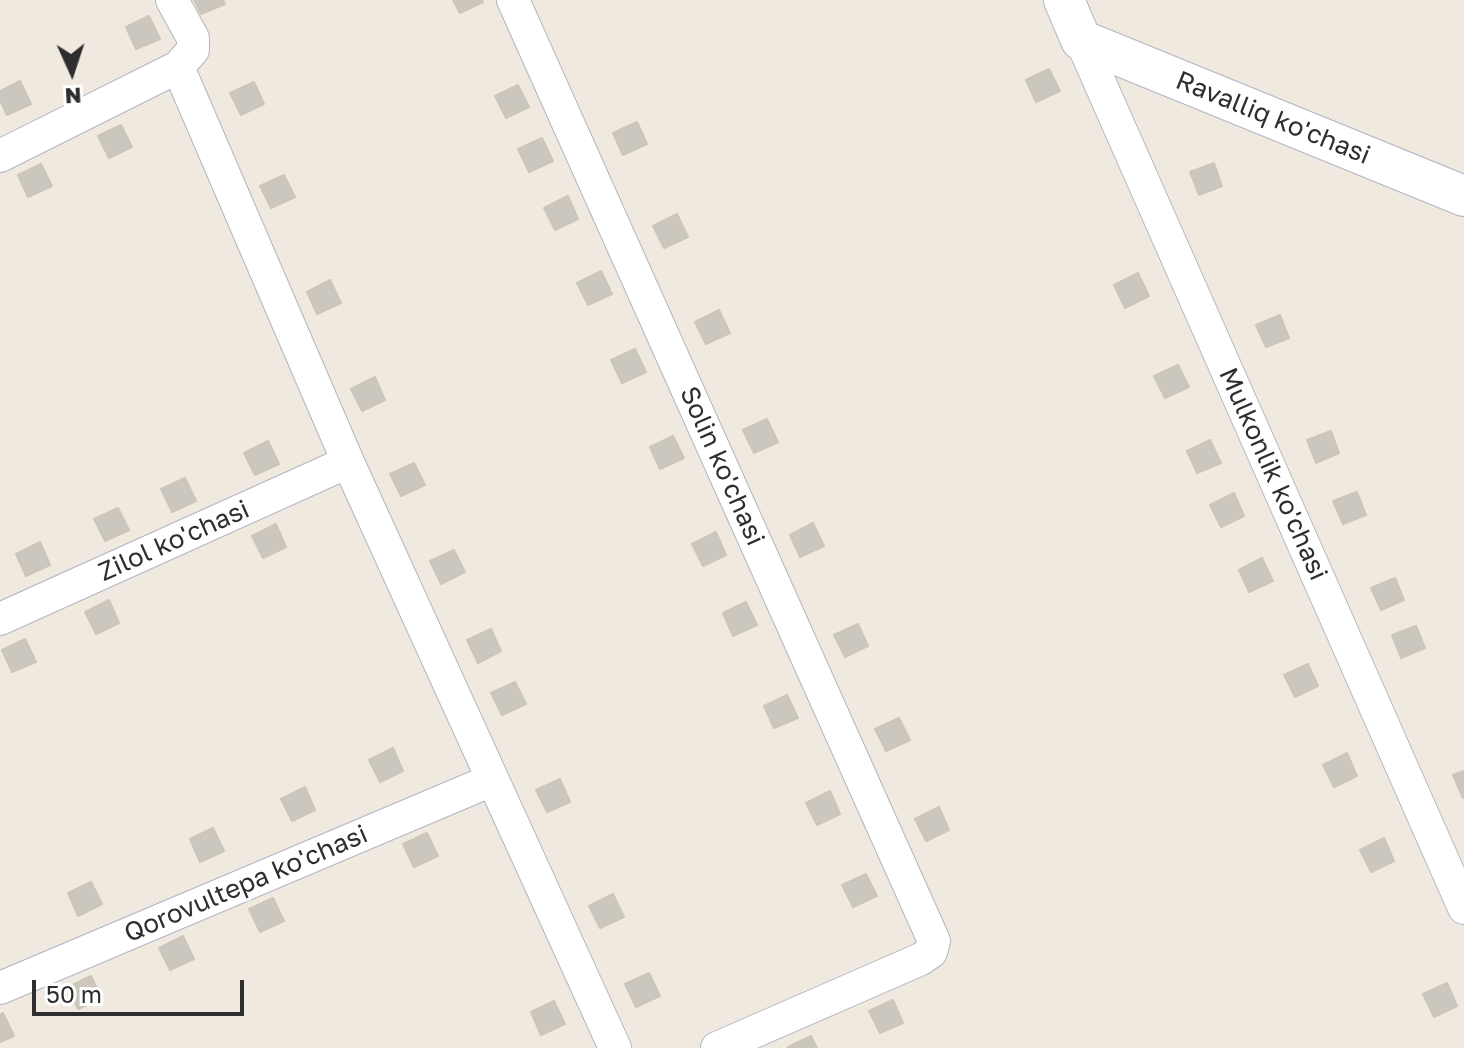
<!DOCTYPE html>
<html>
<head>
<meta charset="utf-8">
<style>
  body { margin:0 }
  #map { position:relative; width:1464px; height:1048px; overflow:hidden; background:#f0e9df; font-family:"Golos Text",sans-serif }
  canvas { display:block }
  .north { position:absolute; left:32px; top:32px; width:80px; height:80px; -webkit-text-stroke:6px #fff; paint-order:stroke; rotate:177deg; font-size:22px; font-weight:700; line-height:32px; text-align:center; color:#2e2e2e }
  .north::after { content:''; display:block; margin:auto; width:28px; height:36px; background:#2e2e2e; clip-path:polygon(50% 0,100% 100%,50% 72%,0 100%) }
  .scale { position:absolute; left:32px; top:980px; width:212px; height:36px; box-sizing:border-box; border:4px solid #2e2e2e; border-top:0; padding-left:10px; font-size:24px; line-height:28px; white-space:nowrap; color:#2e2e2e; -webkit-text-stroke:6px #fff; paint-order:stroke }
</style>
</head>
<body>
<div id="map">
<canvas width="1464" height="1048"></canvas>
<div class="north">N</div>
<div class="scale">50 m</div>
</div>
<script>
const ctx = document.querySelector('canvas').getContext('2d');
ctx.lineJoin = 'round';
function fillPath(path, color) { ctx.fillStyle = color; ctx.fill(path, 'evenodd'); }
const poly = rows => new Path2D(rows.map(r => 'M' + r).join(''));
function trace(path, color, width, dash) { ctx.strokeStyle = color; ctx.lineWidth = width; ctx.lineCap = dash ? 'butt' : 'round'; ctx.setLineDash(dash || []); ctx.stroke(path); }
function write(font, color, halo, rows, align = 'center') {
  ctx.font = font + ' "Golos Text",sans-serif'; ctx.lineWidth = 6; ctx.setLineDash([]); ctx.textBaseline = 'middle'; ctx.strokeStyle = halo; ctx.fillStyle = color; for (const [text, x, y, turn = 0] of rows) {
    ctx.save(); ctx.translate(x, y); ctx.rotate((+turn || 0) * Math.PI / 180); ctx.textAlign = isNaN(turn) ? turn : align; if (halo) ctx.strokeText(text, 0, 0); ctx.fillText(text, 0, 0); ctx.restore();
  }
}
const building = poly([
  [194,0,223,0,225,4,201,14,194,0],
  [453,0,482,0,483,2,460,13,453,0],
  [149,16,160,39,136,49,126,27,149,16],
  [1049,69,1060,91,1036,102,1026,80,1049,69],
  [20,81,31,104,7,115,0,100,0,91,20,81],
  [254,82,264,104,241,115,230,93,254,82],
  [518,85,529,107,506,118,495,96,518,85],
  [637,122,647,144,623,155,613,133,637,122],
  [121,125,132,147,109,158,98,136,121,125],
  [542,138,553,161,529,172,518,149,542,138],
  [1214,163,1222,186,1199,195,1190,172,1214,163],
  [41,164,52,186,28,197,18,175,41,164],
  [284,175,295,197,271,208,260,186,284,175],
  [568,196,578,219,555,230,544,208,568,196],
  [677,214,688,237,664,248,653,226,677,214],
  [601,271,612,294,588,305,577,283,601,271],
  [1138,273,1149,296,1125,308,1114,285,1138,273],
  [330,280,341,303,317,314,307,292,330,280],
  [719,310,730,333,706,344,695,322,719,310],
  [1280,315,1289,338,1266,347,1256,325,1280,315],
  [635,349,646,372,622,383,611,360,635,349],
  [1178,365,1189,387,1165,398,1154,376,1178,365],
  [375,377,385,400,362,411,351,389,375,377],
  [767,419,778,442,754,453,743,430,767,419],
  [1331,431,1339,453,1316,463,1307,440,1331,431],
  [673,436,684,458,660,469,650,447,673,436],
  [1210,440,1221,463,1197,473,1187,451,1210,440],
  [268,441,279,464,255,475,244,453,268,441],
  [414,463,425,485,401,496,390,474,414,463],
  [185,478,196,501,172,512,161,489,185,478],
  [1357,492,1366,515,1343,524,1333,501,1357,492],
  [1234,493,1244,516,1221,527,1210,505,1234,493],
  [118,508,129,530,105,541,94,519,118,508],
  [813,523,824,546,800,557,790,535,813,523],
  [276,524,286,547,263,558,252,536,276,524],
  [716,532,726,555,703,566,692,544,716,532],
  [40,542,50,565,26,576,16,554,40,542],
  [454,550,465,572,441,584,430,561,454,550],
  [1262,558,1273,581,1249,592,1239,570,1262,558],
  [1395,578,1404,600,1381,610,1371,588,1395,578],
  [109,600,119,623,96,634,85,612,109,600],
  [746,602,757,625,733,636,723,613,746,602],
  [858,624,868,646,845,657,834,635,858,624],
  [1416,626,1425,648,1401,658,1392,635,1416,626],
  [491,629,501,651,478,663,467,640,491,629],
  [25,639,36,662,12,672,2,650,25,639],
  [1308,664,1318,686,1295,697,1284,675,1308,664],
  [515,682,526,704,502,715,491,693,515,682],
  [787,695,798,718,774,728,764,706,787,695],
  [899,718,910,740,886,751,875,729,899,718],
  [393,748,403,771,380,782,369,760,393,748],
  [1347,753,1357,776,1334,787,1323,765,1347,753],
  [1464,771,1464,797,1463,798,1453,775,1464,771],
  [560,779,570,802,547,812,536,790,560,779],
  [305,787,315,810,292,821,281,799,305,787],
  [830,791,840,814,817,825,806,803,830,791],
  [939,807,949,830,926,841,915,819,939,807],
  [213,828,224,851,200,862,190,839,213,828],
  [427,833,438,856,414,867,403,844,427,833],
  [1384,838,1394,861,1371,872,1360,850,1384,838],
  [866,874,877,896,853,907,842,885,866,874],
  [91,882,102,904,78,916,68,893,91,882],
  [613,894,624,917,600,928,589,906,613,894],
  [273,898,284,921,260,932,249,909,273,898],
  [183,936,194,959,170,970,159,948,183,936],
  [649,973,660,996,636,1007,625,984,649,973],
  [91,976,102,999,78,1009,68,987,91,976],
  [1447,983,1457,1006,1434,1017,1423,994,1447,983],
  [893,1000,903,1023,880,1033,869,1011,893,1000],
  [554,1001,565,1024,541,1035,531,1012,554,1001],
  [3,1013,14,1036,0,1042,0,1015,3,1013],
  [811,1036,817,1048,788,1048,788,1047,811,1036]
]);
const minor = poly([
  [513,0,934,941,931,952,921,959,717,1048],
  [1081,40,1464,908],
  [178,67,348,462,615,1048],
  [0,156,178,67,193,50,193,38,172,0],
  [0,619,348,462],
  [0,988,492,780]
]);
const tertiary = poly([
  [1064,0,1081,40,1464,196]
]);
const streetNames = [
  ["Ravalliq ko'chasi",1273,118,22],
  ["Solin ko'chasi",722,466,66],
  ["Mulkonlik ko'chasi",1273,474,66],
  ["Zilol ko'chasi",174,541,-24],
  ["Qorovultepa ko'chasi",246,884,-23]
];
fillPath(building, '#cbc7be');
trace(building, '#ccc6b8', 2);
trace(minor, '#b3b5c2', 34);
trace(tertiary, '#b3b5c2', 42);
trace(minor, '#fff', 32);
trace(tertiary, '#fff', 40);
write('26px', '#2e2e2e', '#fff', streetNames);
</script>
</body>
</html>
